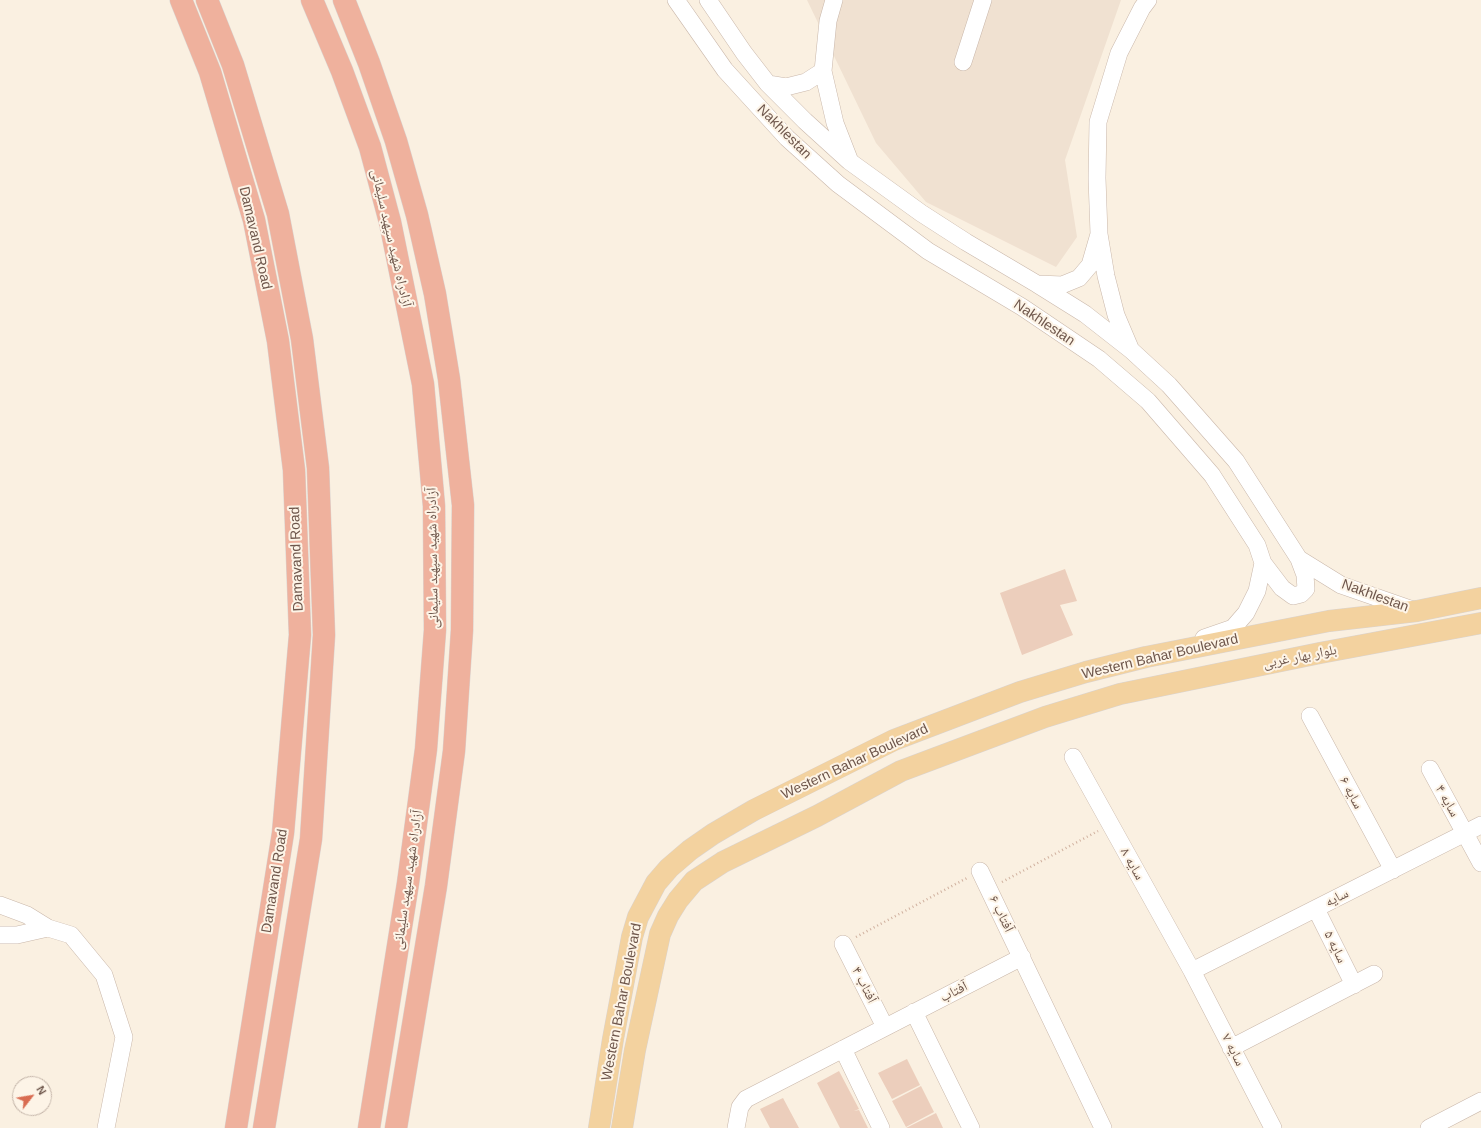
<!DOCTYPE html>
<html>
<head>
<meta charset="utf-8">
<style>
  body { margin:0 }
  #map { position:relative; width:1481px; height:1128px; overflow:hidden; background:#faf0e1; font-family:Helvetica,sans-serif }
  canvas { display:block }
  .north { position:absolute; left:12px; top:1076px; width:40px; height:40px; box-sizing:border-box; background:#fdf4e7; border:1px solid #c4b5a9; border-radius:50%; rotate:59deg; font-size:11px; font-weight:700; line-height:16px; text-align:center; color:#6e564b }
  .north::after { content:''; display:block; margin:auto; width:14px; height:18px; background:#d96c51; clip-path:polygon(50% 0,100% 100%,50% 72%,0 100%) }
</style>
</head>
<body>
<div id="map">
<canvas width="1481" height="1128"></canvas>
<div class="north">N</div>
</div>
<script>
const ctx = document.querySelector('canvas').getContext('2d');
ctx.lineJoin = 'round';
function fillPath(path, color) { ctx.fillStyle = color; ctx.fill(path, 'evenodd'); }
const poly = rows => new Path2D(rows.map(r => 'M' + r).join(''));
function trace(path, color, width, dash) { ctx.strokeStyle = color; ctx.lineWidth = width; ctx.lineCap = dash ? 'butt' : 'round'; ctx.setLineDash(dash || []); ctx.stroke(path); }
function write(font, color, halo, rows, align = 'center') {
  ctx.font = font + ' Helvetica,"Noto Naskh Arabic",sans-serif'; ctx.lineWidth = 4; ctx.setLineDash([]); ctx.textBaseline = 'middle'; ctx.strokeStyle = halo; ctx.fillStyle = color; for (const [text, x, y, turn = 0] of rows) {
    ctx.save(); ctx.translate(x, y); ctx.rotate((+turn || 0) * Math.PI / 180); ctx.textAlign = isNaN(turn) ? turn : align; if (halo) ctx.strokeText(text, 0, 0); ctx.fillText(text, 0, 0); ctx.restore();
  }
}
const residential = poly([
  [807,0,1121,0,1065,160,1077,237,1056,267,926,202,876,143]
]);
const building = poly([
  [1065,569,1077,601,1060,605,1073,635,1022,655,1000,593],
  [907,1059,920,1085,892,1099,878,1073],
  [839,1071,859,1109,854,1111,859,1110,868,1128,840,1128,817,1083],
  [921,1086,934,1112,906,1127,892,1101],
  [783,1098,799,1128,770,1128,760,1109],
  [936,1113,943,1128,906,1128]
]);
const path = poly([
  [1002,882,1098,831],
  [856,937,967,878]
]);
const minor = poly([
  [676,0,725,70,787,138,838,184,928,251,1022,307,1099,359,1148,401,1212,475,1257,545,1263,563,1257,591,1246,613,1233,628,1204,638],
  [708,0,744,53,768,84,805,121,849,161,921,213,966,242,1037,284,1085,314,1131,350,1169,385,1236,461,1299,559,1341,585,1413,610],
  [834,0,828,21,823,71,835,123,849,159],
  [963,62,983,0],
  [768,84,786,87,806,82,823,71],
  [1099,234,1097,178,1098,122,1119,53,1142,8,1148,0],
  [1038,284,1062,285,1079,278,1090,265,1099,234,1106,276,1116,315,1130,348],
  [1263,563,1282,588,1293,596,1301,594,1306,589,1305,575,1299,559],
  [1310,716,1393,870],
  [1073,757,1192,971,1273,1128],
  [1430,769,1481,863],
  [980,871,1103,1128],
  [0,905,27,915,48,928,71,935,104,975,124,1037,106,1128],
  [1316,909,1354,985],
  [0,935,17,935,48,928],
  [843,944,885,1027],
  [1192,971,1481,825],
  [914,1012,971,1128],
  [1231,1048,1374,974],
  [843,1049,881,1128],
  [736,1128,740,1107,746,1099,1022,957],
  [1429,1128,1481,1101]
]);
const major = poly([
  [599,1128,613,1039,632,937,638,917,656,883,669,868,690,850,713,834,754,810,894,740,1020,692,1086,672,1146,657,1329,621,1417,611,1481,598],
  [622,1128,635,1050,660,934,668,916,678,900,694,881,723,862,817,816,901,771,1045,717,1120,694,1320,653,1481,623]
]);
const highway = poly([
  [181,0,210,72,254,220,278,341,294,470,300,635,283,833,236,1128],
  [207,0,233,65,278,214,302,339,318,468,324,635,311,839,264,1128],
  [312,0,342,71,370,147,390,222,423,384,434,506,435,630,426,749,408,883,369,1128],
  [344,0,369,63,396,141,417,215,435,294,449,379,463,505,462,630,454,751,436,886,396,1128]
]);
const streetNames = [
  ["Nakhlestan",784,132,45],
  ["Damavand Road",255,238,77],
  ["آزادراه شهید سپهبد سلیمانی",391,238,77],
  ["Nakhlestan",1044,323,34],
  ["آزادراه شهید سپهبد سلیمانی",433,558,-91],
  ["Damavand Road",297,559,-92],
  ["Nakhlestan",1375,596,20],
  ["Western Bahar Boulevard",1160,657,-13],
  ["بلوار بهار غربی",1300,657,-11],
  ["Western Bahar Boulevard",855,762,-25],
  ["سایه ۶",1351,793,62],
  ["سایه ۴",1447,801,61],
  ["سایه ۸",1132,864,61],
  ["آزادراه شهید سپهبد سلیمانی",408,880,-82],
  ["Damavand Road",275,881,-81],
  ["سایه",1337,898,-27],
  ["آفتاب ۶",1001,914,64],
  ["سایه ۵",1335,947,64],
  ["آفتاب ۴",864,985,63],
  ["آفتاب",954,992,-27],
  ["Western Bahar Boulevard",622,1002,-79],
  ["سایه ۷",1233,1050,63]
];
fillPath(residential, '#f0e1d1');
fillPath(building, '#eccebc');
trace(minor, '#c9b7aa', 18);
trace(major, '#d9d3d0', 22);
trace(highway, '#d9d3d0', 23);
trace(path, '#d0b19f', 2.5, [1, 3]);
trace(minor, '#fff', 17);
trace(major, '#f3d29f', 21);
trace(highway, '#efb19d', 22);
write('14px', '#6e564b', '#fdf4e7', streetNames);
</script>
</body>
</html>
